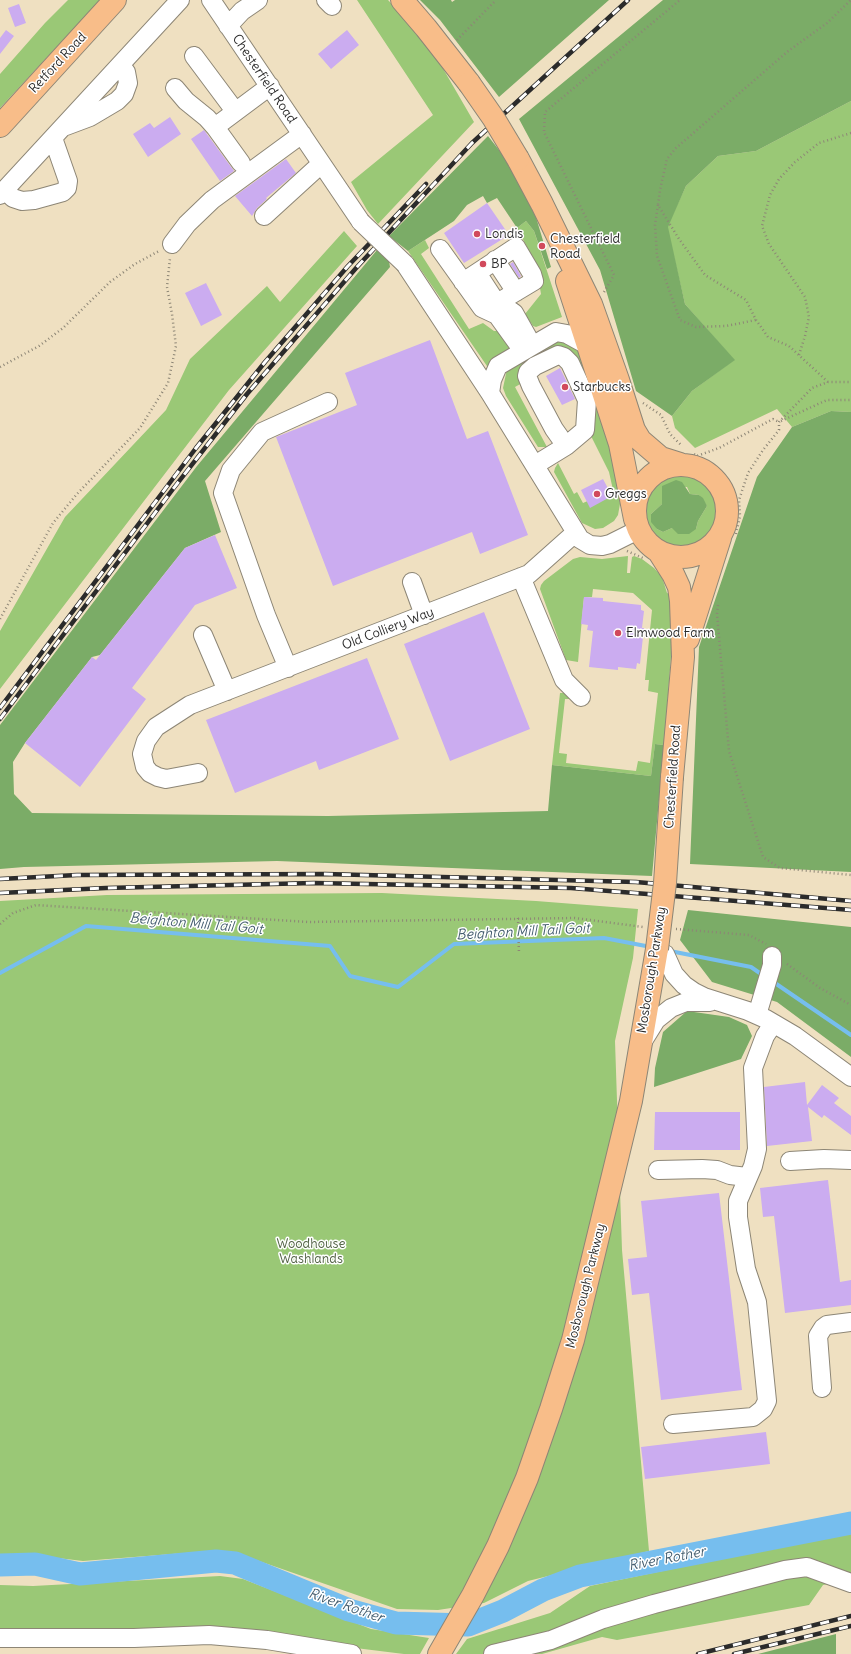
<!DOCTYPE html>
<html>
<head>
<meta charset="utf-8">
<style>
  body { margin:0 }
  canvas { display:block; background:#efe0c1 }
</style>
</head>
<body>
<canvas width="851" height="1654"></canvas>
<script>
const ctx = document.querySelector('canvas').getContext('2d');
ctx.lineJoin = 'round';
function fillPath(path, color) { ctx.fillStyle = color; ctx.fill(path, 'evenodd'); }
const poly = rows => new Path2D(rows.map(r => 'M' + r).join(''));
function trace(path, color, width, dash) { ctx.strokeStyle = color; ctx.lineWidth = width; ctx.lineCap = dash ? 'butt' : 'round'; ctx.setLineDash(dash || []); ctx.stroke(path); }
function write(font, color, halo, rows, align = 'center') {
  ctx.font = font + ' Delius,sans-serif'; ctx.lineWidth = 3; ctx.setLineDash([]); ctx.textBaseline = 'middle'; ctx.strokeStyle = halo; ctx.fillStyle = color; for (const [text, x, y, turn = 0] of rows) {
    ctx.save(); ctx.translate(x, y); ctx.rotate((+turn || 0) * Math.PI / 180); ctx.textAlign = isNaN(turn) ? turn : align; if (halo) ctx.strokeText(text, 0, 0); ctx.fillText(text, 0, 0); ctx.restore();
  }
}
const green = poly([
  [68,0,100,0,0,108,0,74,45,23],
  [357,0,388,0,427,41,474,122,378,224,367,210,351,182,433,115],
  [851,101,851,412,831,411,792,427,777,409,695,448,675,428,672,416,692,391,734,360,685,304,667,227,686,186,718,156,756,151],
  [526,221,534,231,562,317,536,327,533,326,525,314,541,294,536,264,517,228],
  [344,231,357,246,229,390,0,689,0,631,65,517,166,410,190,359,267,286,280,302],
  [425,240,429,248,421,254,469,329,483,323,494,331,500,331,511,347,499,357,489,369,408,251],
  [563,341,573,347,582,355,600,403,618,481,620,504,618,515,614,521,603,528,595,529,582,523,554,472,555,468,558,463,574,494,577,492,583,503,613,490,609,472,589,432,568,353,519,371,522,383,515,387,547,447,538,447,506,396,503,388,507,369,555,342],
  [679,473,689,474,698,478,706,484,712,493,716,502,716,512,714,524,708,534,699,541,688,546,676,546,665,543,655,536,648,527,644,516,644,504,647,494,652,486,660,479,669,475],
  [662,486,687,487,690,494,699,495,707,506,698,521,696,529,672,528,663,532,657,529,651,514,662,504],
  [628,556,627,573,630,573,632,557,634,556,642,559,654,568,662,577,667,593,672,595,674,619,664,745,655,744,651,776,552,765,560,693,563,693,563,690,574,699,565,699,559,753,567,754,566,763,636,771,638,761,650,763,658,693,648,691,649,680,645,680,652,610,633,593,593,589,592,597,584,597,578,662,566,660,540,589,541,585,544,581,573,559,580,557,602,559],
  [382,893,536,901,638,909,633,958,615,1041,622,1250,649,1551,528,1581,484,1603,438,1610,397,1609,236,1553,198,1552,83,1561,24,1554,0,1554,0,901,107,895],
  [851,1532,851,1579,823,1585,809,1605,617,1640,602,1637,542,1654,456,1654,467,1639,550,1613,590,1586],
  [220,1576,243,1579,371,1629,429,1638,420,1654,404,1654,202,1629,0,1630,0,1585,33,1586]
]);
const forest = poly([
  [420,0,451,0,452,2,455,0,609,0,499,97,440,20],
  [663,0,851,0,851,101,756,151,718,156,686,186,668,227,685,304,735,360,692,391,672,416,636,391,600,270,519,119],
  [488,136,506,159,535,214,551,267,547,269,534,231,526,221,517,228,497,198,487,203,483,196,467,205,454,221,408,251,389,236],
  [377,250,389,261,390,267,205,481,221,532,185,548,100,655,92,657,25,743,13,762,14,794,32,813,328,816,548,811,552,765,651,776,655,744,664,745,652,876,277,861,24,867,0,869,0,725,197,466],
  [831,411,851,412,851,872,690,864,699,647,757,477,792,427],
  [676,480,682,482,690,494,699,495,703,498,707,506,698,521,696,529,689,534,678,534,672,528,663,532,657,529,651,522,651,514,662,504,662,486],
  [688,910,851,927,851,1057,777,1002,712,982,680,940],
  [687,1011,729,1017,747,1025,752,1036,741,1059,654,1087,655,1068,663,1032],
  [836,1634,836,1654,758,1654]
]);
const stream = poly([
  [670,951,751,967,764,976],
  [0,973,86,926,330,946,350,976,398,987,454,944,604,938,651,947],
  [772,981,851,1035]
]);
const river = poly([
  [0,1565,35,1564,80,1574,216,1561,235,1563,349,1610,396,1623,468,1625,503,1611,543,1590,580,1576,851,1523]
]);
const building = poly([
  [19,4,26,23,15,27,8,8],
  [6,30,14,36,0,54,0,38],
  [347,30,359,45,331,69,318,54],
  [170,117,181,134,148,157,133,134,150,123,154,128],
  [204,130,234,171,220,181,191,139],
  [286,159,296,173,266,198,267,199,257,208,252,216,235,196],
  [487,203,509,235,464,263,444,233],
  [513,262,521,276,519,278,510,264],
  [206,283,222,315,201,326,185,293],
  [430,340,467,439,488,431,528,535,480,554,472,532,333,586,276,437,357,405,345,373],
  [560,368,575,399,562,405,546,376],
  [603,479,612,496,590,508,581,490],
  [215,535,237,588,195,605,132,688,146,699,80,787,25,743,92,657,96,660,185,548],
  [584,597,603,598,603,601,641,605,641,610,644,611,642,628,644,628,640,664,637,663,636,669,618,667,618,670,589,667,593,631,587,630,588,625,581,624],
  [484,612,530,729,450,761,404,644],
  [367,658,399,739,319,770,316,761,235,793,206,720],
  [805,1082,807,1105,822,1085,839,1098,834,1103,851,1116,851,1135,824,1115,822,1118,808,1107,812,1141,767,1146,764,1087],
  [655,1112,740,1112,740,1150,654,1150],
  [828,1180,840,1282,851,1280,851,1305,785,1313,774,1216,763,1217,760,1188],
  [719,1193,742,1390,661,1400,649,1293,632,1295,628,1259,647,1257,641,1201],
  [766,1432,770,1464,645,1479,641,1447]
]);
const path = poly([
  [457,40,496,0],
  [658,205,655,225,657,256,680,320,696,327,726,326,756,320],
  [604,292,614,275,544,132,545,112,680,0],
  [799,355,805,336,809,317,805,297,769,244,762,226,770,195,779,179,795,162,819,143,851,133],
  [0,367,39,346,63,328,110,282,135,264,159,251],
  [828,382,789,346,768,337,756,320,746,300,705,275,679,239,658,205,660,190,667,159,676,148,787,52,827,23,851,0],
  [643,403,661,415,670,434,682,446],
  [781,421,827,400,851,400],
  [694,454,697,456,719,448,773,419,779,422],
  [736,534,740,516,739,500,748,473,763,450,779,430,779,422,812,388,828,382,851,382],
  [627,551,643,558],
  [718,605,717,614,729,751,763,857,780,868,851,875],
  [0,619,53,523,77,494,140,428,168,383,176,346,172,314,167,287,170,258],
  [518,918,519,954],
  [0,924,13,913,36,905,309,922,575,918,643,927],
  [676,929,749,935,766,944],
  [787,964,820,988,851,1005]
]);
const minor = poly([
  [211,0,361,222],
  [326,0,332,6],
  [228,26,242,11,258,0],
  [194,56,235,111],
  [175,88,186,101,207,118,215,127],
  [66,126,90,117,117,101,124,94,128,83,126,72,120,65],
  [241,163,215,127,270,86],
  [5,190,13,198,22,201,34,200,63,192,67,188,68,181,53,138],
  [0,195,180,0],
  [264,216,321,164],
  [172,244,187,224,212,200,302,134],
  [440,249,482,308,497,315,523,351],
  [495,260,516,292],
  [405,264,490,393,580,539,590,545,602,546,610,544,638,530],
  [477,273,494,299,514,313,532,345],
  [463,282,516,247,532,274,534,281,499,302],
  [490,393,492,380,498,366,556,332,567,334,587,345],
  [535,465,566,446,554,429,531,386,527,376,528,372,535,366,558,355,564,357,570,363,587,400,585,430,566,446],
  [521,577,564,680,581,697],
  [412,582,424,615],
  [203,635,227,691],
  [288,668,266,615,223,493,231,470,262,432,328,402],
  [198,773,166,779,158,777,150,773,145,767,142,754,146,741,156,727,190,705,529,574,575,533],
  [665,954,674,974,684,985,694,992,704,997,748,1011,766,1019,795,1036,851,1077],
  [757,1015,772,965,772,956],
  [643,1041,656,1020,671,1008,686,1002,710,1002],
  [790,1161,824,1159,851,1160],
  [658,1170,702,1169,717,1170,730,1175,747,1177],
  [822,1388,818,1336,823,1328,827,1325,851,1322],
  [673,1424,753,1417,763,1409,767,1401,757,1302,746,1269,738,1217,738,1201,753,1166,757,1149,753,1068,765,1036,773,1024],
  [0,1638,134,1638,209,1635,267,1640,352,1654],
  [493,1654,551,1640,603,1619,654,1604,785,1570,807,1567,851,1583]
]);
const major = poly([
  [0,126,115,0]
]);
const highway = poly([
  [402,0,426,28,469,83],
  [518,159,542,204,591,304,618,380,634,430,640,440,661,458,680,464],
  [567,281,620,444,635,519],
  '635 511a46 46 0 1 1 92 0a46 46 0 1 1-92 0Z',
  [659,552,673,574,679,587,681,601,683,657,672,777],
  [688,639,720,538],
  [439,1654,473,1595,498,1546,527,1478,551,1409,573,1340,631,1101,657,949]
]);
const rail = poly([
  [0,708,196,448,265,362,348,266,426,184],
  [0,719,173,489,247,394,357,267,472,143,628,0],
  [0,879,77,875,325,874,636,882,851,901],
  [0,893,106,888,314,883,571,888,851,910],
  [698,1654,851,1616],
  [734,1654,851,1626]
]);
const minorBridge = poly([
  [361,222,405,264]
]);
const highwayBridge = poly([
  [469,83,494,119,518,159],
  [657,949,665,883,672,777]
]);
const markers = [
  [477,234,4,"#d1495b"],
  [542,246,4,"#d1495b"],
  [483,264,4,"#d1495b"],
  [565,387,4,"#d1495b"],
  [597,494,4,"#d1495b"],
  [618,633,4,"#d1495b"]
];
const streetNames = [
  ["Retford Road",58,63,-47],
  ["Chesterfield Road",264,79,56],
  ["Old Colliery Way",388,629,-21],
  ["Chesterfield Road",673,777,-86],
  ["Mosborough Parkway",652,970,-81],
  ["Mosborough Parkway",586,1286,-76]
];
const poiNames = [
  ["Londis",485,234],
  ["Chesterfield",550,239],
  ["Road",550,254],
  ["BP",491,264],
  ["Starbucks",573,387],
  ["Greggs",605,494],
  ["Elmwood Farm",626,633]
];
const parkNames = [
  ["Woodhouse",311,1244],
  ["Washlands",311,1259]
];
const waterNames = [
  ["Beighton Mill Tail Goit",196,924,5],
  ["Beighton Mill Tail Goit",523,932,-3],
  ["River Rother",667,1559,-11],
  ["River Rother",346,1606,19]
];
fillPath(green, '#9ac876');
fillPath(forest, '#7bac67');
trace(stream, '#76beee', 4);
trace(river, '#76beee', 23);
fillPath(building, '#cbacf0');
trace(minor, '#8d8676', 20);
trace(major, '#8d8676', 24);
trace(highway, '#8d8676', 24);
trace(path, '#8d8676', 2.5, [1, 3]);
trace(minor, '#fff', 18);
trace(major, '#f8bd89', 22);
trace(highway, '#f8bd89', 22);
trace(rail, '#2b2b2b', 4.5);
trace(rail, '#fff', 3, [9]);
trace(minorBridge, '#8d8676', 20, []);
trace(highwayBridge, '#8d8676', 24, []);
trace(minorBridge, '#fff', 18);
trace(highwayBridge, '#f8bd89', 22);
for (const [x, y, r, color] of markers) { const dot = new Path2D(); dot.arc(x, y, r, 0, 2 * Math.PI); ctx.fillStyle = color; ctx.fill(dot); trace(dot, '#fff', 1.5); }
write('13px', '#2b2b2b', '#fff', streetNames);
write('13px', '#2b2b2b', '#fff', poiNames, 'left');
write('13px', '#526245', '#fff', parkNames);
write('italic 14px', '#455e6f', '#fff', waterNames);
</script>
</body>
</html>
